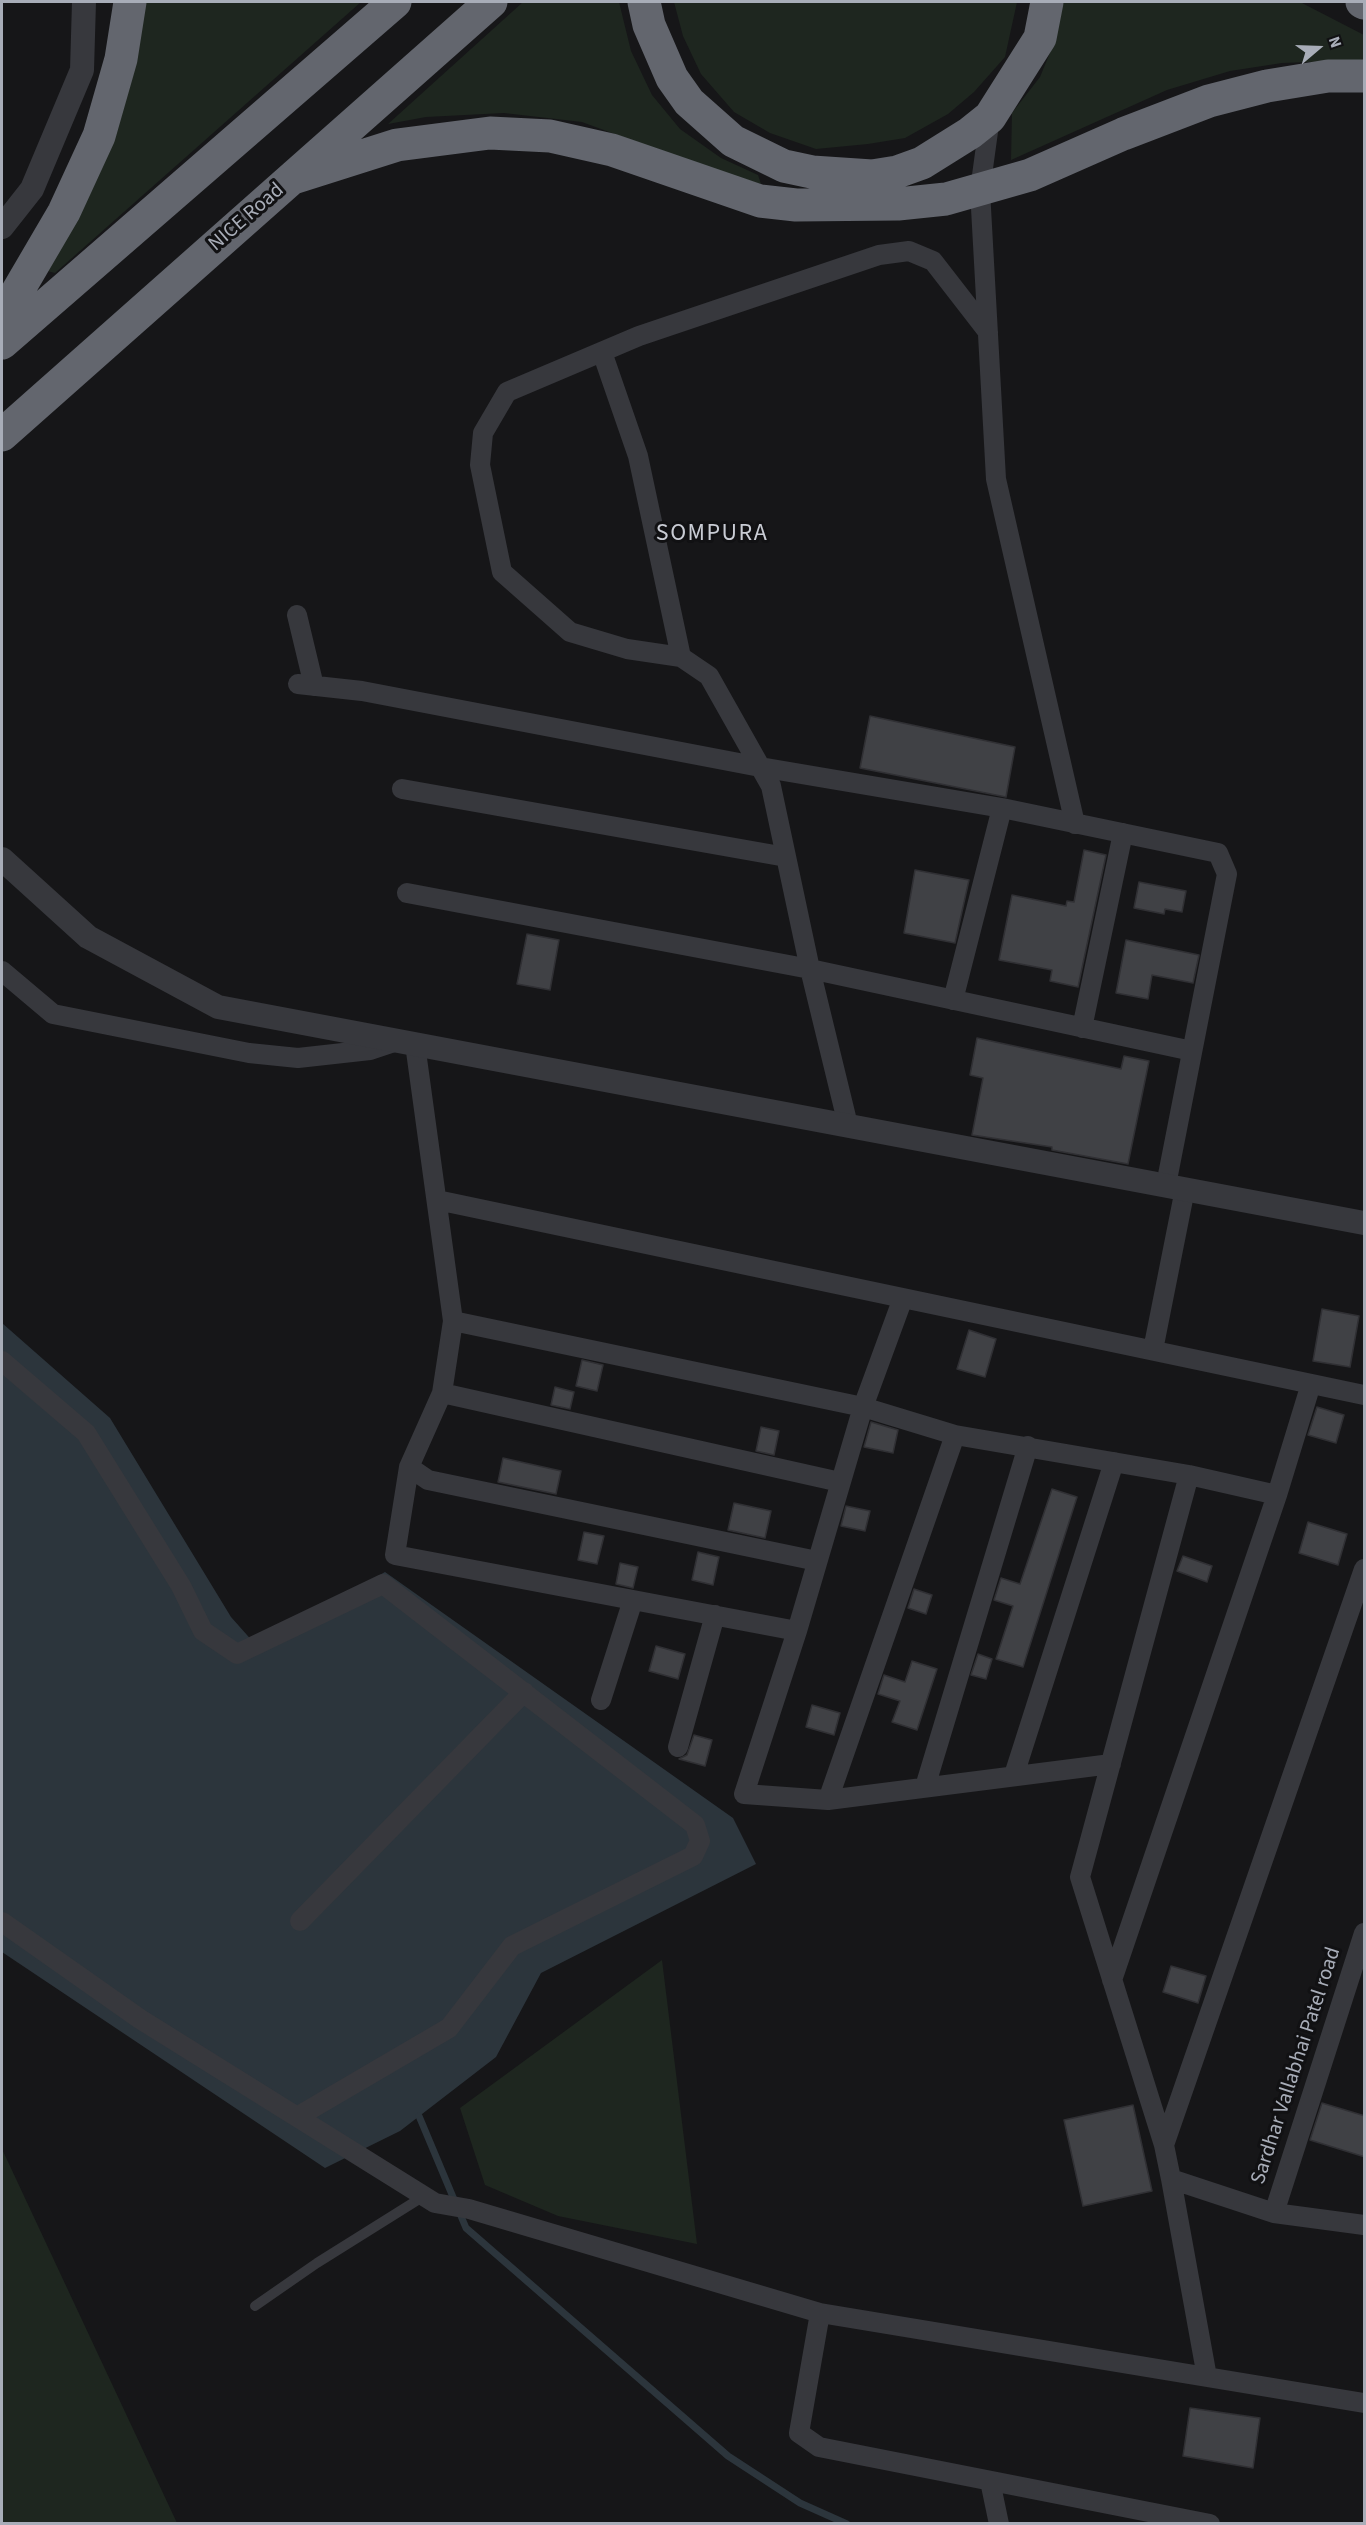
<!DOCTYPE html>
<html>
<head>
<meta charset="utf-8">
<style>
  body { margin:0 }
  #map { position:relative; width:1366px; height:2525px; overflow:hidden; background:#161618; font-family:"Source Sans 3",sans-serif }
  canvas { display:block }
  .frame { position:absolute; inset:0; border:3px solid #a8adb8; pointer-events:none }
  .north { position:absolute; left:1288px; top:18px; width:60px; height:60px; -webkit-text-stroke:4px #111113; paint-order:stroke; rotate:71deg; font-size:16px; font-weight:700; line-height:24px; text-align:center; color:#a8adb8 }
  .north::after { content:''; display:block; margin:auto; width:21px; height:27px; background:#a8adb8; clip-path:polygon(50% 0,100% 100%,50% 72%,0 100%) }
</style>
</head>
<body>
<div id="map">
<canvas width="1366" height="2525"></canvas>
<div class="frame"></div>
<div class="north">N</div>
</div>
<script>
const ctx = document.querySelector('canvas').getContext('2d');
ctx.lineJoin = 'round';
function fillPath(path, color) { ctx.fillStyle = color; ctx.fill(path, 'evenodd'); }
const poly = rows => new Path2D(rows.map(r => 'M' + r).join(''));
function trace(path, color, width, dash) { ctx.strokeStyle = color; ctx.lineWidth = width; ctx.lineCap = dash ? 'butt' : 'round'; ctx.setLineDash(dash || []); ctx.stroke(path); }
function write(font, color, halo, rows, align = 'center') {
  ctx.font = font + ' "Source Sans 3",sans-serif'; ctx.lineWidth = 6; ctx.setLineDash([]); ctx.textBaseline = 'middle'; ctx.strokeStyle = halo; ctx.fillStyle = color; for (const [text, x, y, turn = 0] of rows) {
    ctx.save(); ctx.translate(x, y); ctx.rotate((+turn || 0) * Math.PI / 180); ctx.textAlign = isNaN(turn) ? turn : align; if (halo) ctx.strokeText(text, 0, 0); ctx.fillText(text, 0, 0); ctx.restore();
  }
}
const green = poly([
  [143,2,361,2,55,273,47,271],
  [523,2,619,2,631,51,652,95,680,129,721,158,758,175,761,184,704,167,582,122,504,113,426,117,388,124],
  [674,2,1017,2,1005,57,974,92,948,114,905,138,868,144,816,149,770,133,734,112,701,74,683,36],
  [1061,2,1300,2,1364,35,1364,60,1282,63,1230,71,1167,90,1011,160,1012,113,1040,77,1054,43],
  [662,1960,697,2244,558,2216,485,2185,460,2108],
  [2,2149,177,2523,2,2523]
]);
const water = poly([
  [2,1323,110,1418,231,1617,255,1644,385,1572,733,1818,756,1864,541,1973,496,2057,400,2131,325,2168,2,1952]
]);
const stream = poly([
  [419,2116,466,2228,728,2456,800,2503,847,2524]
]);
const building = poly([
  [870,716,1015,747,1006,797,860,768,870,716],
  [1084,850,1106,855,1078,987,1050,981,1052,970,999,960,1012,895,1066,906,1067,901,1074,902,1084,850],
  [915,870,969,880,955,943,904,933,915,870],
  [1139,882,1186,891,1182,912,1165,909,1164,914,1134,908,1139,882],
  [527,934,559,940,550,990,517,984,527,934],
  [1126,940,1199,955,1193,983,1152,975,1148,999,1116,993,1126,940],
  [977,1038,1121,1069,1124,1056,1149,1061,1128,1164,1052,1150,1052,1147,972,1135,983,1078,970,1075,977,1038],
  [1322,1309,1359,1316,1350,1367,1313,1361,1322,1309],
  [969,1330,996,1339,985,1377,957,1369,969,1330],
  [582,1360,603,1365,597,1391,576,1386,582,1360],
  [555,1387,574,1392,570,1409,551,1405,555,1387],
  [1317,1407,1344,1415,1336,1443,1308,1435,1317,1407],
  [871,1422,898,1430,893,1453,864,1447,871,1422],
  [761,1427,779,1431,774,1455,756,1451,761,1427],
  [503,1458,561,1471,556,1494,498,1482,503,1458],
  [1052,1489,1077,1497,1023,1667,996,1659,1013,1606,994,1600,1001,1578,1020,1584,1052,1489],
  [734,1503,771,1511,765,1538,728,1530,734,1503],
  [846,1506,870,1511,865,1531,841,1526,846,1506],
  [1308,1522,1347,1534,1338,1565,1299,1553,1308,1522],
  [584,1532,604,1536,597,1564,578,1560,584,1532],
  [698,1552,719,1557,713,1585,692,1580,698,1552],
  [1183,1556,1212,1566,1207,1582,1177,1571,1183,1556],
  [620,1563,638,1567,633,1588,616,1584,620,1563],
  [914,1589,932,1595,926,1614,908,1608,914,1589],
  [656,1646,685,1654,678,1679,649,1671,656,1646],
  [978,1654,992,1659,986,1679,971,1675,978,1654],
  [912,1661,937,1669,917,1730,892,1722,900,1701,878,1694,884,1675,905,1682,912,1661],
  [812,1705,840,1713,834,1735,806,1727,812,1705],
  [694,1735,712,1740,705,1766,679,1759,687,1755,694,1735],
  [1171,1966,1206,1976,1198,2003,1163,1992,1171,1966],
  [1322,2103,1365,2116,1365,2157,1310,2140,1322,2103],
  [1133,2105,1152,2191,1083,2206,1064,2120,1133,2105],
  [1190,2408,1260,2418,1253,2468,1183,2456,1190,2408]
]);
const service = poly([
  [255,2306,317,2263,424,2196]
]);
const minor = poly([
  [990,117,980,190,996,479,1075,824],
  [602,352,638,456,681,657],
  [297,615,314,686],
  [298,684,362,691,760,767,1002,808],
  [402,789,786,857],
  [407,893,810,969,1192,1051],
  [2,971,53,1014,249,1053,298,1058,370,1050,397,1041],
  [953,1000,1002,808,1218,853,1227,874,1166,1185],
  [1082,1028,1123,833],
  [415,1044,453,1321,442,1393,409,1467,395,1555,797,1631],
  [848,1125,810,969,771,786,709,676,681,657,627,649,570,632,502,572,480,465,483,433,507,392,639,336,879,255,909,251,933,261,988,332],
  [437,1200,1364,1395],
  [903,1298,863,1407,797,1631,744,1794,828,1800,1111,1764],
  [453,1321,863,1407,955,1435],
  [1153,1350,1185,1189],
  [2,1361,86,1433,181,1586,203,1631,237,1654,383,1584,695,1825,700,1841,693,1856,512,1946,449,2028,297,2117],
  [442,1393,840,1482],
  [409,1467,428,1480,817,1561],
  [601,1700,633,1600],
  [678,1747,715,1615],
  [1014,1775,1114,1462],
  [925,1787,1028,1446],
  [828,1800,955,1435,1189,1475,1277,1495],
  [300,1921,524,1692],
  [2,1922,140,2019,435,2203,469,2209,820,2313,1364,2403],
  [1112,1980,1277,1495,1311,1384],
  [1164,2145,1364,1569],
  [1171,2179,1164,2145,1080,1877,1189,1475],
  [1274,2213,1364,1933],
  [820,2313,799,2433,819,2447,1210,2524],
  [1207,2377,1171,2179,1274,2213,1364,2225],
  [990,2481,999,2524]
]);
const tertiary = poly([
  [2,227,32,189,82,70,84,2],
  [2,859,88,937,218,1007,1364,1223]
]);
const motorway = poly([
  [644,2,649,25,672,78,689,102,733,141,784,166,812,172,872,176,897,172,922,163,970,133,990,117,1040,38,1047,2],
  [1362,2,1364,3],
  [293,178,397,145,490,133,550,136,612,150,760,201,796,205,898,204,946,199,1030,175,1123,134,1209,101,1267,86,1328,76,1364,76],
  [2,318,64,212,99,136,121,59,130,2],
  [2,343,395,2],
  [2,435,491,2]
]);
const streetNames = [
  ["NICE Road",247,218,-41],
  ["Sardhar Vallabhai Patel road",1297,2066,-72]
];
const quarterNames = [
  ["SOMPURA",712,535]
];
fillPath(green, '#1e261f');
fillPath(water, '#2c353c');
trace(stream, '#2c353c', 7);
fillPath(building, '#404145');
trace(building, '#303034', 1.5);
trace(service, '#37383d', 10);
trace(minor, '#37383d', 20);
trace(tertiary, '#37383d', 24);
trace(motorway, '#63666e', 33);
write('21px', '#a8adb8', '#111113', streetNames);
ctx.letterSpacing = '1.5px';
write('24px', '#c9ccd4', '#111113', quarterNames);
ctx.letterSpacing = '0px';
</script>
</body>
</html>
